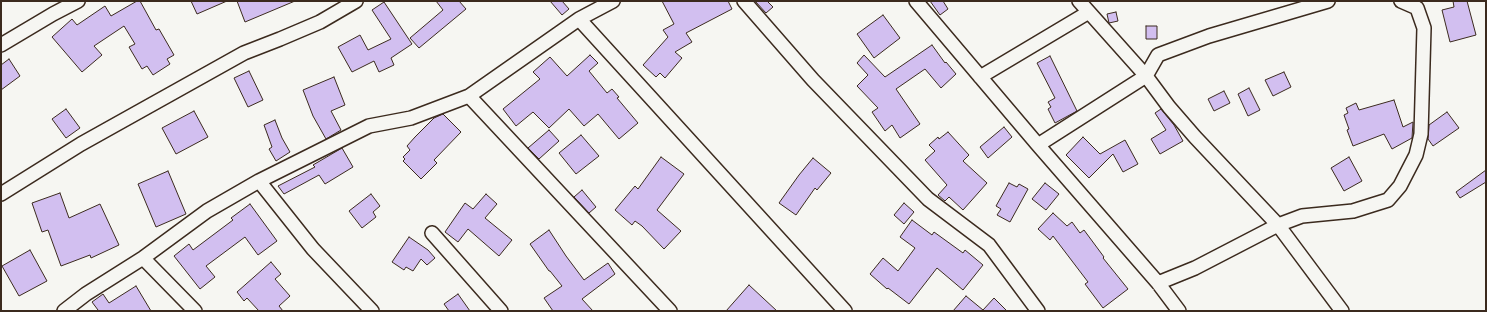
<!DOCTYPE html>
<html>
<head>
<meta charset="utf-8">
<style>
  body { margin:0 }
  #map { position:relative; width:1487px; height:312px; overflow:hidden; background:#f6f6f2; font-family:Itim,sans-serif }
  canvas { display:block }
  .frame { position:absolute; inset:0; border:2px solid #3b2a1e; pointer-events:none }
</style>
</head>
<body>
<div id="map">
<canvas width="1487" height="312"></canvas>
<div class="frame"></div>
</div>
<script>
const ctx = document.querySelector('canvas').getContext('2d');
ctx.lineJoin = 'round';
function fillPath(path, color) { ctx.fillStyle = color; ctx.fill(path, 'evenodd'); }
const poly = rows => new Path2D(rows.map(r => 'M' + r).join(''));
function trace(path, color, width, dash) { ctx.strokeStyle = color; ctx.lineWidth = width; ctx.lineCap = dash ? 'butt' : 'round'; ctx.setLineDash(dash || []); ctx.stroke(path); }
const building = poly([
  [137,1,140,1,156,30,159,29,174,55,167,59,170,64,153,75,147,66,142,69,129,47,135,44,124,26,94,46,102,55,82,72,52,37,72,19,77,25,105,6,111,16,137,1],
  [191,1,227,1,197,14,191,1],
  [237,1,295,1,245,22,237,1],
  [436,1,459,1,466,9,419,48,410,38,443,10,436,1],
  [550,1,562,1,569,9,562,15,550,1],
  [662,1,728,1,732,9,686,33,692,42,675,52,682,58,665,78,660,73,656,77,643,65,668,37,663,30,674,24,662,1],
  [755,1,767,1,773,7,766,13,755,1],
  [930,1,943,1,948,9,940,15,930,1],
  [1453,1,1467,1,1476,35,1450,42,1442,10,1454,7,1453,1],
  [384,2,412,44,391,58,394,65,379,72,374,61,352,72,338,47,360,35,368,50,391,39,372,10,384,2],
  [1116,12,1118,21,1109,23,1107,14,1116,12],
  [883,15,900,38,874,58,857,34,883,15],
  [1146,26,1157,26,1157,39,1146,39,1146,26],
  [932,45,945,63,946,62,956,74,941,88,925,69,896,89,920,124,900,138,892,125,885,131,872,112,878,108,857,86,868,75,857,63,864,55,885,77,932,45],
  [590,55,598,63,589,71,607,93,612,89,619,97,617,98,638,123,619,139,598,114,584,126,569,109,549,128,533,112,516,126,503,109,540,79,533,72,550,57,567,76,590,55],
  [1050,56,1077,111,1055,123,1048,109,1051,107,1048,102,1055,98,1037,63,1050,56],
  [9,59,20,76,1,90,1,65,9,59],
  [249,71,263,100,248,107,234,78,249,71],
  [1284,72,1291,87,1273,96,1265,80,1284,72],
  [334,77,345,105,331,111,341,130,326,139,313,116,303,90,334,77],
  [1249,88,1260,110,1248,116,1238,94,1249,88],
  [1224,91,1230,103,1214,111,1208,99,1224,91],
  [1394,100,1403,127,1413,122,1412,138,1392,149,1384,134,1353,146,1347,130,1349,129,1344,115,1348,113,1346,108,1356,103,1359,110,1394,100],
  [66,109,80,128,66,138,52,119,66,109],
  [1161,109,1174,125,1183,141,1160,154,1151,139,1166,130,1155,113,1161,109],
  [194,111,208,137,176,154,162,128,194,111],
  [1447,112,1459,128,1433,146,1428,139,1429,125,1447,112],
  [443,114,461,132,434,160,437,163,421,179,403,161,405,159,403,157,410,150,407,146,415,137,434,118,443,114],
  [275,120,282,138,290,152,276,161,269,149,272,147,264,125,275,120],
  [1004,127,1012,137,988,158,980,147,1004,127],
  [549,130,559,141,539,159,528,148,549,130],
  [948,132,969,155,963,161,987,183,963,210,949,197,945,201,938,195,947,185,925,160,935,151,929,145,938,137,939,139,948,132],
  [581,135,599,156,576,174,559,153,581,135],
  [1083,137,1100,154,1125,140,1138,164,1123,172,1113,154,1089,178,1066,155,1083,137],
  [342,148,353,167,325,184,319,175,284,194,278,186,315,167,313,165,342,148],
  [661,157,684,174,657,210,681,231,664,249,642,226,635,221,632,225,615,210,635,186,638,189,661,157],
  [1349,157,1362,181,1344,191,1331,168,1349,157],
  [813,158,831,173,817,190,815,188,796,215,779,203,799,175,813,158],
  [1486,170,1486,182,1460,198,1456,192,1486,170],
  [168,171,186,214,156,227,138,184,168,171],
  [1009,183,1017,187,1019,184,1028,189,1010,222,997,215,1001,209,996,206,1009,183],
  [1045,183,1059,194,1046,210,1032,199,1045,183],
  [582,190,596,207,589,213,574,197,582,190],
  [60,193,69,218,100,204,119,245,91,258,90,255,61,266,48,230,42,232,32,203,60,193],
  [371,194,380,206,373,212,376,217,362,228,349,211,371,194],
  [486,194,497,204,485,218,512,240,499,256,468,229,458,242,445,232,465,203,473,209,486,194],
  [904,203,914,212,904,224,894,215,904,203],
  [250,204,277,241,258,255,245,237,206,266,215,277,200,289,174,256,189,244,193,250,233,220,231,218,250,204],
  [1053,213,1067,226,1072,222,1080,233,1084,230,1104,257,1103,258,1128,289,1103,308,1085,284,1088,282,1053,236,1050,240,1038,229,1053,213],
  [912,220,932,235,934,232,963,253,965,250,983,265,963,290,937,268,909,304,888,288,887,289,870,274,883,258,898,271,915,248,900,237,912,220],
  [549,230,566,256,584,280,608,263,615,274,582,299,593,311,553,311,544,298,562,286,550,271,549,271,530,244,549,230],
  [409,237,428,250,435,258,427,265,421,259,413,271,406,267,404,270,392,262,409,237],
  [30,250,47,281,19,296,2,266,30,250],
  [271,262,281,274,275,279,290,296,279,306,283,311,259,311,247,298,244,301,237,292,271,262],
  [749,285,777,311,726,311,749,285],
  [136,286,151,311,95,311,98,310,92,302,103,294,109,303,136,286],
  [458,294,470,311,449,311,444,304,458,294],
  [966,296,983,310,994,298,1007,311,953,311,966,296]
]);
const minor = poly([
  [744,1,813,80,928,199,989,245,1038,311],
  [916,1,1038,145,1158,283,1179,311],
  [1079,1,1146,76,1169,107,1195,137,1278,225,1342,311],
  [579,19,845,311],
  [1,45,53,14,78,1],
  [980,77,1089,12],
  [469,96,670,311],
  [1038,145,1146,76,1158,55,1209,36,1328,1],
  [259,181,313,249,372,311],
  [1,194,81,144,244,53,280,39,320,22,356,1],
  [432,233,501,311],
  [143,258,195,311],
  [1158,283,1195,268,1278,225,1302,216,1353,211,1372,205,1388,200,1400,186,1416,155,1421,134,1424,28,1417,8,1401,1],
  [64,311,86,294,143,258,207,211,259,181,369,126,411,118,469,96,579,19,613,1]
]);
fillPath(building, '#d2bff0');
trace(building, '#3b2a1e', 1);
trace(minor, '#3b2a1e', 16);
trace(minor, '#f6f6f2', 13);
</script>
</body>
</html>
